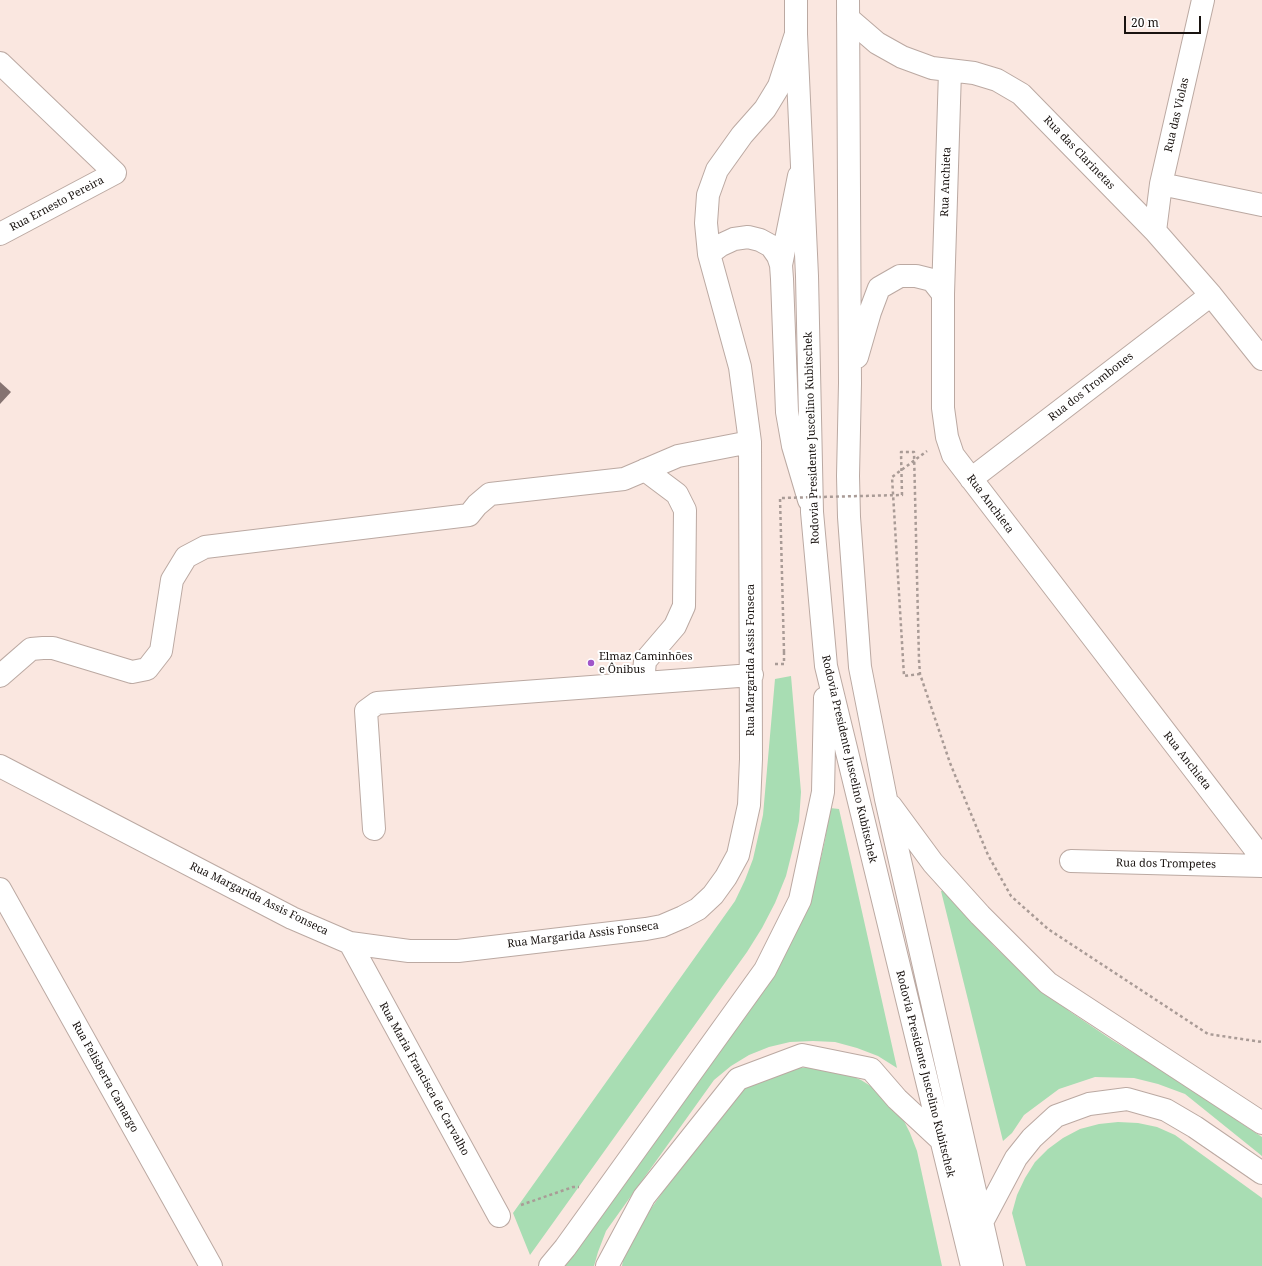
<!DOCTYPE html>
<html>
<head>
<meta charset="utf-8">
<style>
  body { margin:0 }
  #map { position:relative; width:1262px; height:1266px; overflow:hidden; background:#fae7e0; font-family:"Noto Serif",serif }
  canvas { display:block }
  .scale { position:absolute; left:1124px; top:16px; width:77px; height:18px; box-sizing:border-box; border:2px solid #191310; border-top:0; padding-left:5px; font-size:12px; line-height:14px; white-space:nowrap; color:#191310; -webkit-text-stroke:3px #fff; paint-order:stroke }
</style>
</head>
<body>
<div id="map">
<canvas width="1262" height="1266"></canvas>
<div class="scale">20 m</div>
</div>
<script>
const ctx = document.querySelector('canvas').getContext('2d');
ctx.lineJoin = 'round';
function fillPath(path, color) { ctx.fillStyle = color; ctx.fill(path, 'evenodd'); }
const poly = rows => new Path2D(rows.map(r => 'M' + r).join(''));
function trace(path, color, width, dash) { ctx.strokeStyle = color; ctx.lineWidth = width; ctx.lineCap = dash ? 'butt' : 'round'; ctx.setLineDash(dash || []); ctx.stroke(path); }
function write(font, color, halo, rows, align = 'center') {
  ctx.font = font + ' "Noto Serif",serif'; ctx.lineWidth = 4; ctx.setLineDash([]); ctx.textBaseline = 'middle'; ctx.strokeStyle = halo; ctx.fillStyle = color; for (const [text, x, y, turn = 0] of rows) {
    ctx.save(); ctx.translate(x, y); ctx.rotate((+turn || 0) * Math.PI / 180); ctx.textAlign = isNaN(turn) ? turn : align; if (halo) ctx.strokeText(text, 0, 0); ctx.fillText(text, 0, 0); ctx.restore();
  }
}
const green = poly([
  [791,676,801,792,799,821,793,848,786,876,775,903,762,928,747,952,530,1255,513,1213,735,901,745,880,753,859,763,815,775,679],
  [830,808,839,809,897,1068,878,1056,857,1048,835,1042,813,1041,790,1042,769,1047,749,1055,731,1066,714,1080,606,1231,598,1252,594,1266,559,1266,808,902,818,871,825,840],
  [947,890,994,946,1028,978,1069,1011,1112,1040,1157,1067,1262,1137,1262,1156,1185,1094,1158,1084,1134,1078,1095,1077,1059,1089,1024,1115,1012,1133,1003,1141,941,891],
  [809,1067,845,1073,861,1080,877,1090,902,1117,910,1133,917,1151,942,1266,622,1266,624,1254,640,1224,727,1102,740,1090,756,1080,790,1069],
  [1118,1122,1138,1123,1157,1127,1175,1135,1262,1198,1262,1266,1026,1266,1012,1213,1017,1195,1025,1178,1035,1162,1048,1149,1063,1138,1080,1129,1099,1124]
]);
const building = poly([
  [0,382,11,392,0,404]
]);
const path = poly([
  [919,660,920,674,950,763,988,855,1011,896,1048,929,1208,1034,1262,1042],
  [775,664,784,664,784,652],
  [920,674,904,676,892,477,927,451],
  [521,1205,573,1187,579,1187]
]);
const minor = poly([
  [848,18,877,43,902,57,932,68,974,73,997,80,1021,94,1155,231,1211,295,1262,359],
  [0,63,115,173,0,234],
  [950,71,943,294,943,408,947,437,953,455,1262,858],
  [1161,184,1262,205],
  [1155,231,1161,184,1203,0],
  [709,254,721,245,734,239,748,237,760,240,771,246,778,256,781,265,782,279,787,412,793,446,809,500],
  [781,265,799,176],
  [971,479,1211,295],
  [0,676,31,649,43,648,53,648,132,672,147,669,161,651,172,580,186,557,205,547,469,515,477,505,490,494,624,479,678,456,750,442],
  [643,683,645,661,675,626,684,606,685,510,677,494,645,470],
  [0,766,292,918,350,943,409,951,458,951,646,929,662,926,683,917,698,909,713,895,726,877,738,855,749,805,751,759,750,442,740,367,709,254,706,223,708,195,717,170,742,135,765,109,779,86,795,37],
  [374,829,366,711,377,703,752,675],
  [1071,861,1262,866],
  [0,889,211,1266],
  [350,943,499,1216]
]);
const highway = poly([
  [796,0,796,34,807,276,812,512,826,666,972,1266],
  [848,0,850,383,848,476,849,517,860,667,886,799,992,1266],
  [857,357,870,312,879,288,900,276,916,276,932,280,943,294],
  [891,806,933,863,980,915,1048,983,1262,1123],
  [982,1222,1016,1158,1032,1138,1056,1116,1089,1104,1127,1099,1166,1110,1195,1127,1262,1173],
  [550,1266,565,1248,765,970,800,900,823,792,825,698],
  [607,1266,644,1197,738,1079,802,1055,871,1069,897,1099,940,1139]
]);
const pathBridge = poly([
  [784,652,780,498,902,495,901,452,914,452,919,660]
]);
const markers = [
  [591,663,4,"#a156c9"]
];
const streetNames = [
  ["Rua das Violas",1177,115,-77],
  ["Rua das Clarinetas",1079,153,46],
  ["Rua Anchieta",946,182,-88],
  ["Rua Ernesto Pereira",57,204,-28],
  ["Rua dos Trombones",1091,387,-38],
  ["Rodovia Presidente Juscelino Kubitschek",812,438,-92],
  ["Rua Anchieta",990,504,53],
  ["Rua Margarida Assis Fonseca",751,660,-90],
  ["Rodovia Presidente Juscelino Kubitschek",849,759,77],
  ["Rua Anchieta",1187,761,52],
  ["Rua dos Trompetes",1166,864,1],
  ["Rua Margarida Assis Fonseca",259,899,26],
  ["Rua Margarida Assis Fonseca",583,935,-7],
  ["Rodovia Presidente Juscelino Kubitschek",925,1074,76],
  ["Rua Felisberta Camargo",105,1077,61],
  ["Rua Maria Francisca de Carvalho",424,1079,61]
];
const poiNames = [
  ["Elmaz Caminhões",599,657],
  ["e Ônibus",599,670]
];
fillPath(green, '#a8ddb3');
fillPath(building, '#857371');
trace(minor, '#bba9a2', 24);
trace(highway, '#bba9a2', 24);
trace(path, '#a99b96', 2.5, [3, 3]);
trace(minor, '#fff', 22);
trace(highway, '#fff', 22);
trace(pathBridge, '#a99b96', 2.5, [3, 3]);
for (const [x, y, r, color] of markers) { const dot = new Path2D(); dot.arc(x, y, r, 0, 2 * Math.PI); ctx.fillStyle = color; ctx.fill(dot); trace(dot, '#fff', 1.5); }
write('11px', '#191310', '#fff', streetNames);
write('11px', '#191310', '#fff', poiNames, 'left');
</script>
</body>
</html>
